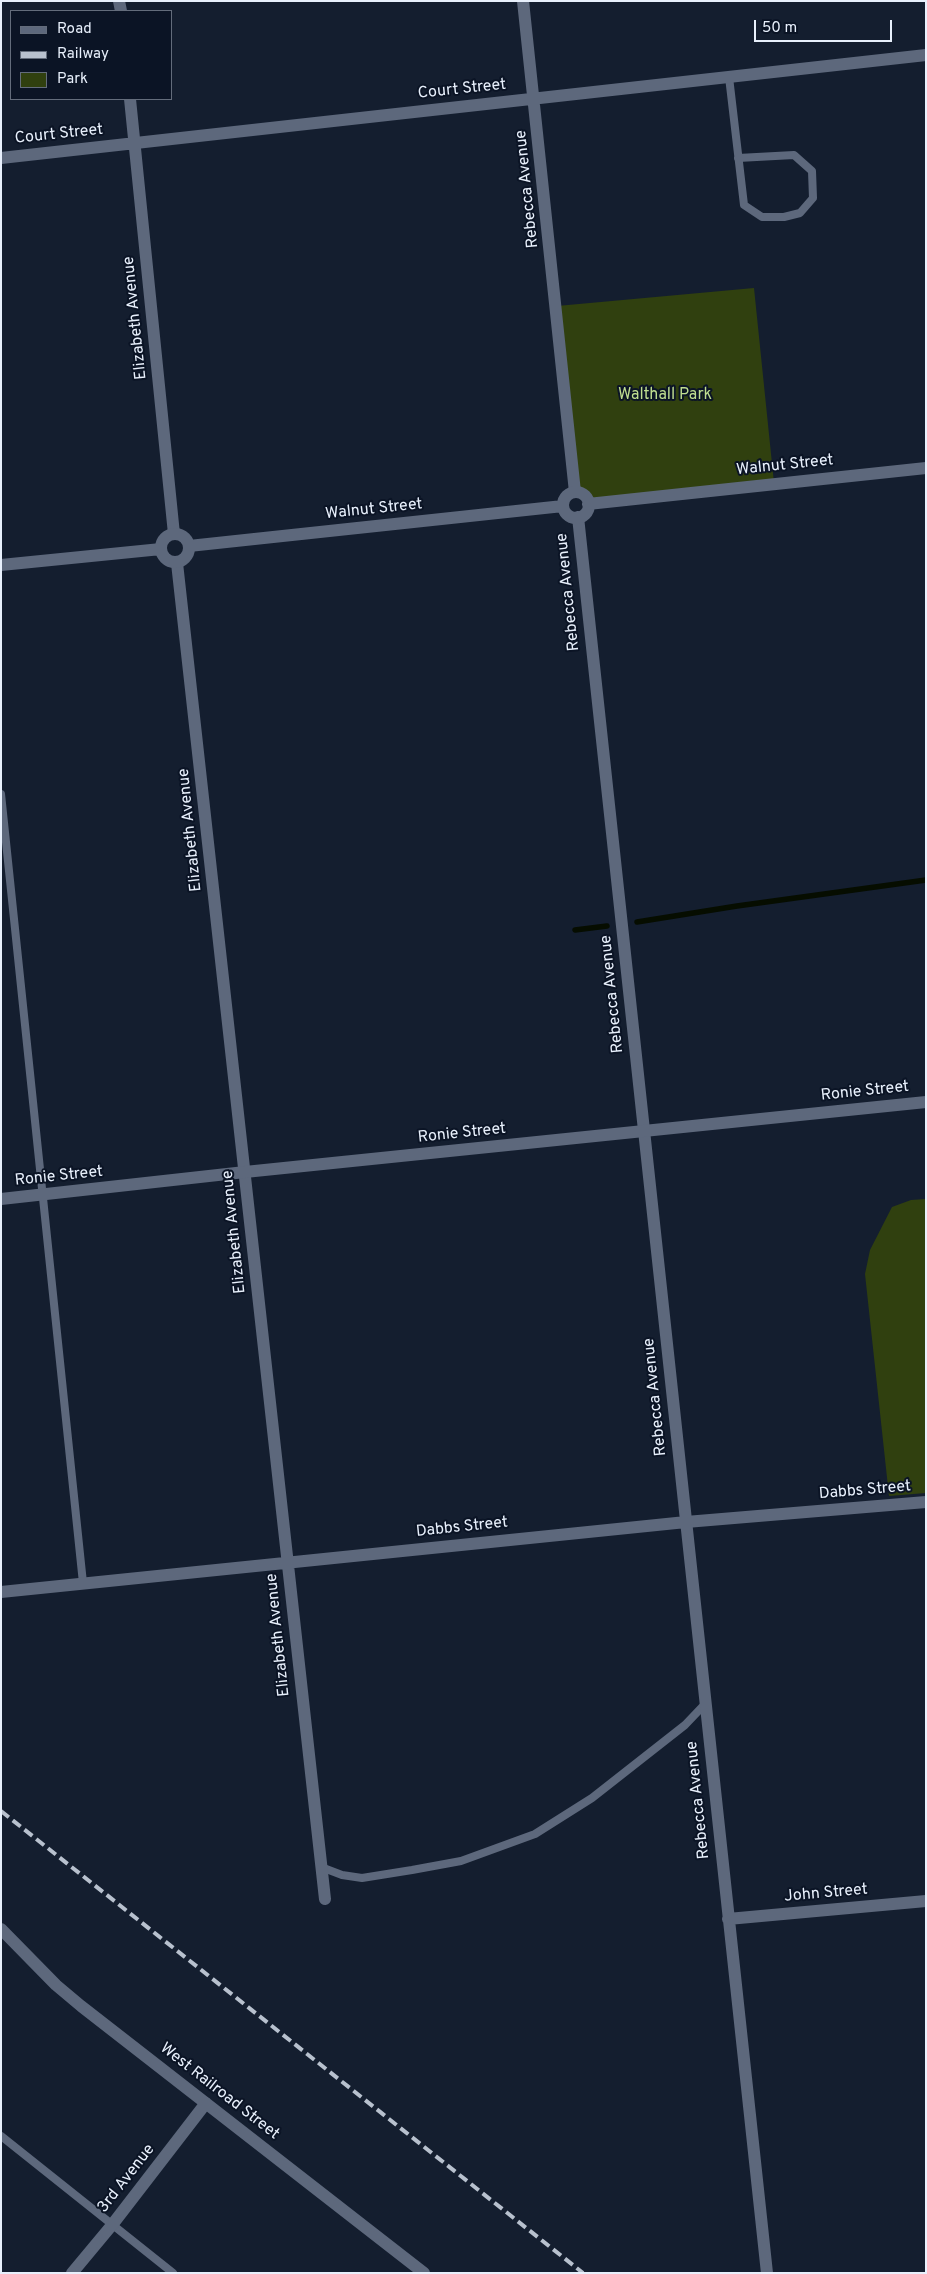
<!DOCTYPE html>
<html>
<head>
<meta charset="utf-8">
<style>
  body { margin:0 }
  #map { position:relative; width:927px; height:2274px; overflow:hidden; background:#141e2f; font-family:Overpass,sans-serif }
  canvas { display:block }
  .frame { position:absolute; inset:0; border:2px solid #e8f0fc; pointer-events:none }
  .legend { position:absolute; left:10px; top:10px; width:162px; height:90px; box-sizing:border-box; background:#0b1425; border:1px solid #636c7b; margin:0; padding:6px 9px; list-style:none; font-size:15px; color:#e8f0fc }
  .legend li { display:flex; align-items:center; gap:10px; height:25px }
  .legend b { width:25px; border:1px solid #636c7b }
  .scale { position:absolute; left:754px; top:20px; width:138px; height:22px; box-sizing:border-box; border:2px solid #e8f0fc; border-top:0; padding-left:6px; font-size:15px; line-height:18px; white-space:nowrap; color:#e8f0fc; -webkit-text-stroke:4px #0b1425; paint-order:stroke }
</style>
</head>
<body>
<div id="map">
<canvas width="927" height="2274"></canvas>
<div class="frame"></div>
<ul class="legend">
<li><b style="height:6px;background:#5d687c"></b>Road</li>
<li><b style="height:6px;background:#b8c1ce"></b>Railway</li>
<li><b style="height:14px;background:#30400f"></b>Park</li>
</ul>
<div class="scale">50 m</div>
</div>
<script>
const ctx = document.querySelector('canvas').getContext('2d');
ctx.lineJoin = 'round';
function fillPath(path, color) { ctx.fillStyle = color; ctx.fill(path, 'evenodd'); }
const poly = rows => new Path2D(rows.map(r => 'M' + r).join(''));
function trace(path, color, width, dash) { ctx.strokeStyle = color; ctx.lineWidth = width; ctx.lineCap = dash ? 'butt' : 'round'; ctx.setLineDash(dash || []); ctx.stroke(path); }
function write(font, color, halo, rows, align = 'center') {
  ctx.font = font + ' Overpass,sans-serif'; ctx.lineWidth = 4; ctx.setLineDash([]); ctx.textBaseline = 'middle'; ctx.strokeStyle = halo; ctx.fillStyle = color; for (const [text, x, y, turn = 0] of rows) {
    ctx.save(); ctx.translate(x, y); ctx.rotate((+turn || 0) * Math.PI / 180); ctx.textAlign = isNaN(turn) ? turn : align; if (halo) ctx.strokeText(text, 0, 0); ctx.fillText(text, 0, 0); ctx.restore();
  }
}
const green = poly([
  [754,288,774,483,587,500,579,492,557,306],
  [926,1199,926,1493,889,1496,865,1274,870,1250,892,1207,911,1200]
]);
const stream = poly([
  [637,922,737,906,926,880],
  [575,930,607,926]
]);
const service = poly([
  [729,77,744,205,762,217,784,217,800,213,813,198,812,171,794,155,738,158],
  [1,794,83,1583],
  [321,1867,342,1875,362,1878,412,1870,461,1861,535,1834,592,1798,685,1725,705,1704],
  [1,2136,173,2273]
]);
const minor = poly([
  [119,1,121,11],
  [523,1,575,492],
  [130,99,174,534],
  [1,158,926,55],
  [578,517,767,2273],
  [177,563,325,1899],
  [1,1592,686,1522,926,1502],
  [728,1919,926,1901],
  [1,1929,56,1985,81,2006,424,2273],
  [72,2273,112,2225,206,2103]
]);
const tertiary = poly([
  '563 505a13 13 0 1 1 26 0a13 13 0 1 1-26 0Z',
  [588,504,926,468],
  '161 548a14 14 0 1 1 28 0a14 14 0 1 1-28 0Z',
  [189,546,563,506],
  [1,565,161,549],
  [1,1199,245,1172,926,1102]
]);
const rail = poly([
  [1,1811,583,2273]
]);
const streetNames = [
  ["Court Street",462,90,-6],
  ["Court Street",59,135,-6],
  ["Rebecca Avenue",528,189,-96],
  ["Elizabeth Avenue",136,318,-96],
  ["Walnut Street",785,466,-6],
  ["Walnut Street",374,510,-6],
  ["Rebecca Avenue",569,592,-96],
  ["Elizabeth Avenue",191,830,-96],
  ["Rebecca Avenue",613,994,-96],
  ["Ronie Street",865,1092,-6],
  ["Ronie Street",462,1134,-6],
  ["Ronie Street",59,1177,-6],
  ["Elizabeth Avenue",235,1232,-96],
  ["Rebecca Avenue",656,1397,-96],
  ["Dabbs Street",865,1491,-5],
  ["Dabbs Street",462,1528,-6],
  ["Elizabeth Avenue",279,1635,-96],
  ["Rebecca Avenue",699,1800,-96],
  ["John Street",826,1894,-5],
  ["West Railroad Street",219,2092,38],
  ["3rd Avenue",127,2179,-52]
];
const parkNames = [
  ["Walthall Park",665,396]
];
fillPath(green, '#30400f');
trace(stream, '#060d00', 5.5);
trace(service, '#5d687c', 8);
trace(minor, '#5d687c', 12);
trace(tertiary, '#5d687c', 12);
trace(rail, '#b8c1ce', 4, [10, 5]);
write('16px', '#e8f0fc', '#0b1425', streetNames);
write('16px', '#bfdd90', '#0b1425', parkNames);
</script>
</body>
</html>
